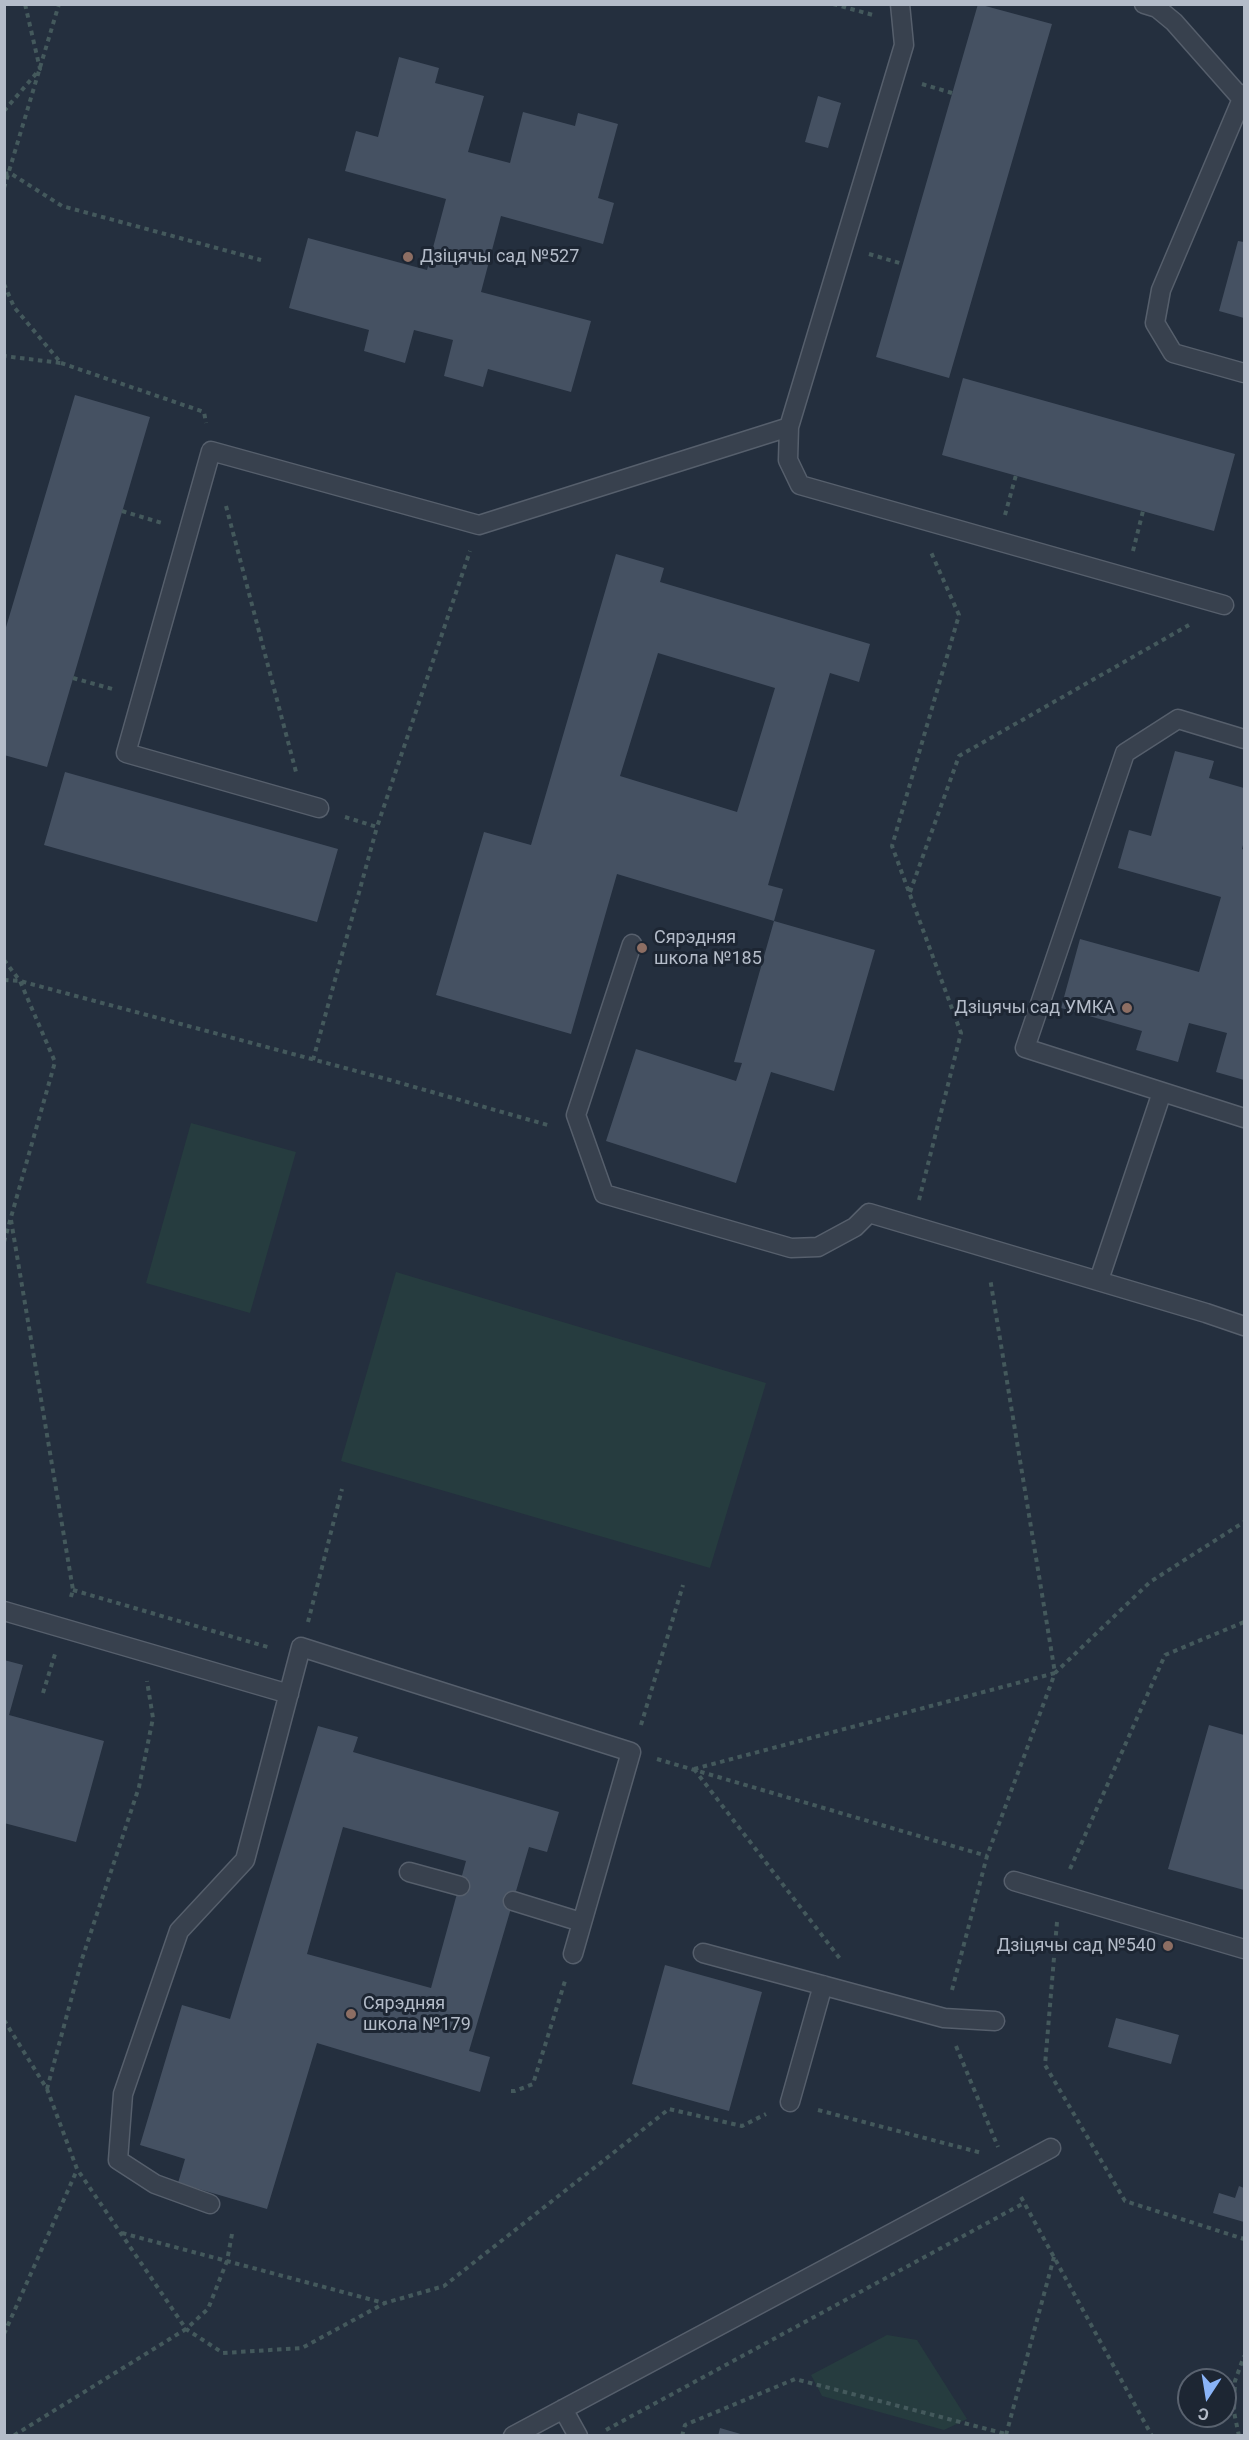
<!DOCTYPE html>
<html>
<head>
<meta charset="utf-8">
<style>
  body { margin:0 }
  #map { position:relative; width:1249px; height:2440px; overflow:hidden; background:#242f3e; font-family:Roboto,sans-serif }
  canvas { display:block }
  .frame { position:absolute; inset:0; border:6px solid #b4bcc9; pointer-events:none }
  .north { position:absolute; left:1177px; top:2368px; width:60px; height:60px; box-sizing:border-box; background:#1d2633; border:2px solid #59626f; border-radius:50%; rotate:192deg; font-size:16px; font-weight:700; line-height:24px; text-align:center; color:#b4bcc9 }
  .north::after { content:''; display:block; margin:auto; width:21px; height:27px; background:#8ab4f8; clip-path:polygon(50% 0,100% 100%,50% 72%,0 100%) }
</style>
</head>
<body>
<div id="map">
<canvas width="1249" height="2440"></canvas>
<div class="frame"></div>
<div class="north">С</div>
</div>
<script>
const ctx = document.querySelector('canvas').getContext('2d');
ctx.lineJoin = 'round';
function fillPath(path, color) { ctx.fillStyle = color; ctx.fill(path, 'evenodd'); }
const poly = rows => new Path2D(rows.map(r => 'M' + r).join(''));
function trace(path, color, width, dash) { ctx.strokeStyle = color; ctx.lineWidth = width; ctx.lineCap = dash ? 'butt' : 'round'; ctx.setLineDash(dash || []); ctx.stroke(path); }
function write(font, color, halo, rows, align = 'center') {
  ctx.font = font + ' Roboto,sans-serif'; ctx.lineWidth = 6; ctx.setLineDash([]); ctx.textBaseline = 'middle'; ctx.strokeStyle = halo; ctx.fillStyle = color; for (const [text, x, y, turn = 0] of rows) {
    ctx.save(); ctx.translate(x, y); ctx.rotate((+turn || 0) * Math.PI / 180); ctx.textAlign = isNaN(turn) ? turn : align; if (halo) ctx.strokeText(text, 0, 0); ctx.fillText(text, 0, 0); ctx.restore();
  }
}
const green = poly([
  [191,1123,296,1152,250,1313,146,1283],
  [396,1272,766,1383,710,1568,341,1461],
  [887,2335,917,2340,967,2419,944,2430,822,2396,811,2375]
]);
const building = poly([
  [978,4,1052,24,949,378,876,357],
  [399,57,439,68,435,83,484,96,468,152,510,163,523,112,575,126,578,113,618,124,598,198,614,203,603,244,501,216,481,292,591,321,571,392,488,369,483,387,444,376,453,340,414,330,405,363,364,351,369,330,289,308,308,238,427,270,446,199,345,171,356,131,378,137],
  [818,96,841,103,828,148,805,142],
  [1238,241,1244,242,1244,318,1219,311],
  [963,378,1235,454,1214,531,942,455],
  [75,395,150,417,47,767,4,755,4,634],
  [616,554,664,568,660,582,870,644,859,682,830,673,768,885,783,889,774,921,617,874,571,1034,436,995,484,832,531,845],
  [658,653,775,688,737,812,620,776],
  [1175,751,1214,761,1209,778,1244,788,1244,841,1242,849,1244,850,1244,1080,1216,1072,1227,1033,1189,1023,1178,1062,1136,1050,1142,1031,1061,1008,1080,939,1199,972,1221,897,1118,868,1129,830,1151,836],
  [65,772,338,849,317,922,44,845],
  [774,921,875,950,834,1091,771,1072,736,1183,606,1141,636,1049,736,1081,742,1063,734,1062],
  [4,1660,23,1665,9,1715,104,1741,76,1842,4,1823],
  [1209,1725,1244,1735,1244,1890,1168,1869],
  [318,1726,358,1737,353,1752,559,1812,547,1852,529,1847,469,2051,490,2057,480,2092,317,2043,267,2209,178,2183,185,2159,140,2145,182,2005,230,2019],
  [343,1827,466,1861,431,1988,307,1954],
  [665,1965,762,1992,729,2111,632,2084],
  [1116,2018,1179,2035,1171,2064,1108,2047],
  [1239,2186,1244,2188,1244,2222,1213,2213,1219,2193,1235,2198],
  [720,2428,744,2435,744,2436,718,2436]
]);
const path = poly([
  [833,4,873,15],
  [922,84,952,93],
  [4,111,40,69,25,4],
  [4,174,10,173,62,206,261,260],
  [4,188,59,4],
  [869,254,903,264],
  [4,284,14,307,61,363,4,356],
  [61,363,204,412,206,423],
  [226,506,296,772],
  [122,511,162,523],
  [1005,515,1016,475],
  [1133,551,1143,511],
  [73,678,116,690],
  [345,817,377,827,470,551],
  [910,892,959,756,1189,625],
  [4,960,20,981,55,1062,4,1242],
  [4,980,20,981,390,1080,551,1126],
  [313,1060,377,827],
  [919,1200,961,1033,892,846,959,615,930,550],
  [11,1220,73,1590,70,1600],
  [73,1590,271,1648],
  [308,1622,342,1489],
  [43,1693,55,1654],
  [641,1725,683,1585],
  [657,1759,987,1856],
  [694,1769,1055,1673,990,1278],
  [694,1769,841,1960],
  [1070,1869,1165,1655,1244,1622],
  [1057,1922,1045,2065,1125,2201,1244,2239],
  [952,1990,987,1856,1055,1673,1150,1582,1244,1522],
  [4,2020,47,2089,77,2169,186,2329,13,2436],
  [956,2046,998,2147],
  [47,2089,82,1959,139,1787,153,1718,147,1681],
  [511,2091,515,2091,533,2084,565,1981],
  [818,2110,982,2153],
  [1021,2197,1152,2436],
  [122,2233,384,2303],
  [232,2234,227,2261,208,2309,186,2329,223,2353,302,2348,385,2303,444,2286,669,2109,742,2126,766,2114],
  [4,2334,77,2170],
  [606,2430,1024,2203],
  [1006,2435,1054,2257],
  [682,2436,685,2425,795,2379,1006,2434],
  [1239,2436,1234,2412,1235,2381,1244,2356]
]);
const service = poly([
  [900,4,904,45,789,427,788,460,800,485,1224,605],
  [1144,4,1157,8,1174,22,1242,99],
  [1244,94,1161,290,1155,323,1173,353,1244,373],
  [1244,739,1178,719,1125,753,1025,1048,1244,1118],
  [319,808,126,753,211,451,479,525,789,427],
  [632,944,576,1115,604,1194,791,1248,818,1247,855,1227,869,1213,1206,1313,1244,1326],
  [1099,1280,1162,1092],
  [4,1611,289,1694],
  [409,1872,460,1886],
  [1014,1881,1244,1949],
  [513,1901,581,1922],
  [703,1953,944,2018,995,2021],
  [790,2102,823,1985],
  [210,2204,155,2184,118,2160,123,2094,179,1931,245,1860,301,1647,631,1752,573,1954],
  [563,2409,578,2436],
  [513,2436,1051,2148]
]);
const markers = [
  [408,257,6,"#8d6e63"],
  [642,948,6,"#8d6e63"],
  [1127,1008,6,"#8d6e63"],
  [1168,1946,6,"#8d6e63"],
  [351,2014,6,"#8d6e63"]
];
const poiNames = [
  ["Дзіцячы сад №527",420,257],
  ["Сярэдняя",654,938],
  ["школа №185",654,959],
  ["Дзіцячы сад УМКА",1115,1008,"right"],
  ["Дзіцячы сад №540",1156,1946,"right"],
  ["Сярэдняя",363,2004],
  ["школа №179",363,2025]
];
fillPath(green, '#263c3f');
fillPath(building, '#455162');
trace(service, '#565f6c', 21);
trace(path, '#44595c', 4, [4.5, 4.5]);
trace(service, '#38414e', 18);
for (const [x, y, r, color] of markers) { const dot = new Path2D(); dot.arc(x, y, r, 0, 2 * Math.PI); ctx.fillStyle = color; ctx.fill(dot); trace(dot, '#1d2633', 2); }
write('18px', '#b4bcc9', '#1d2633', poiNames, 'left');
</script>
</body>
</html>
